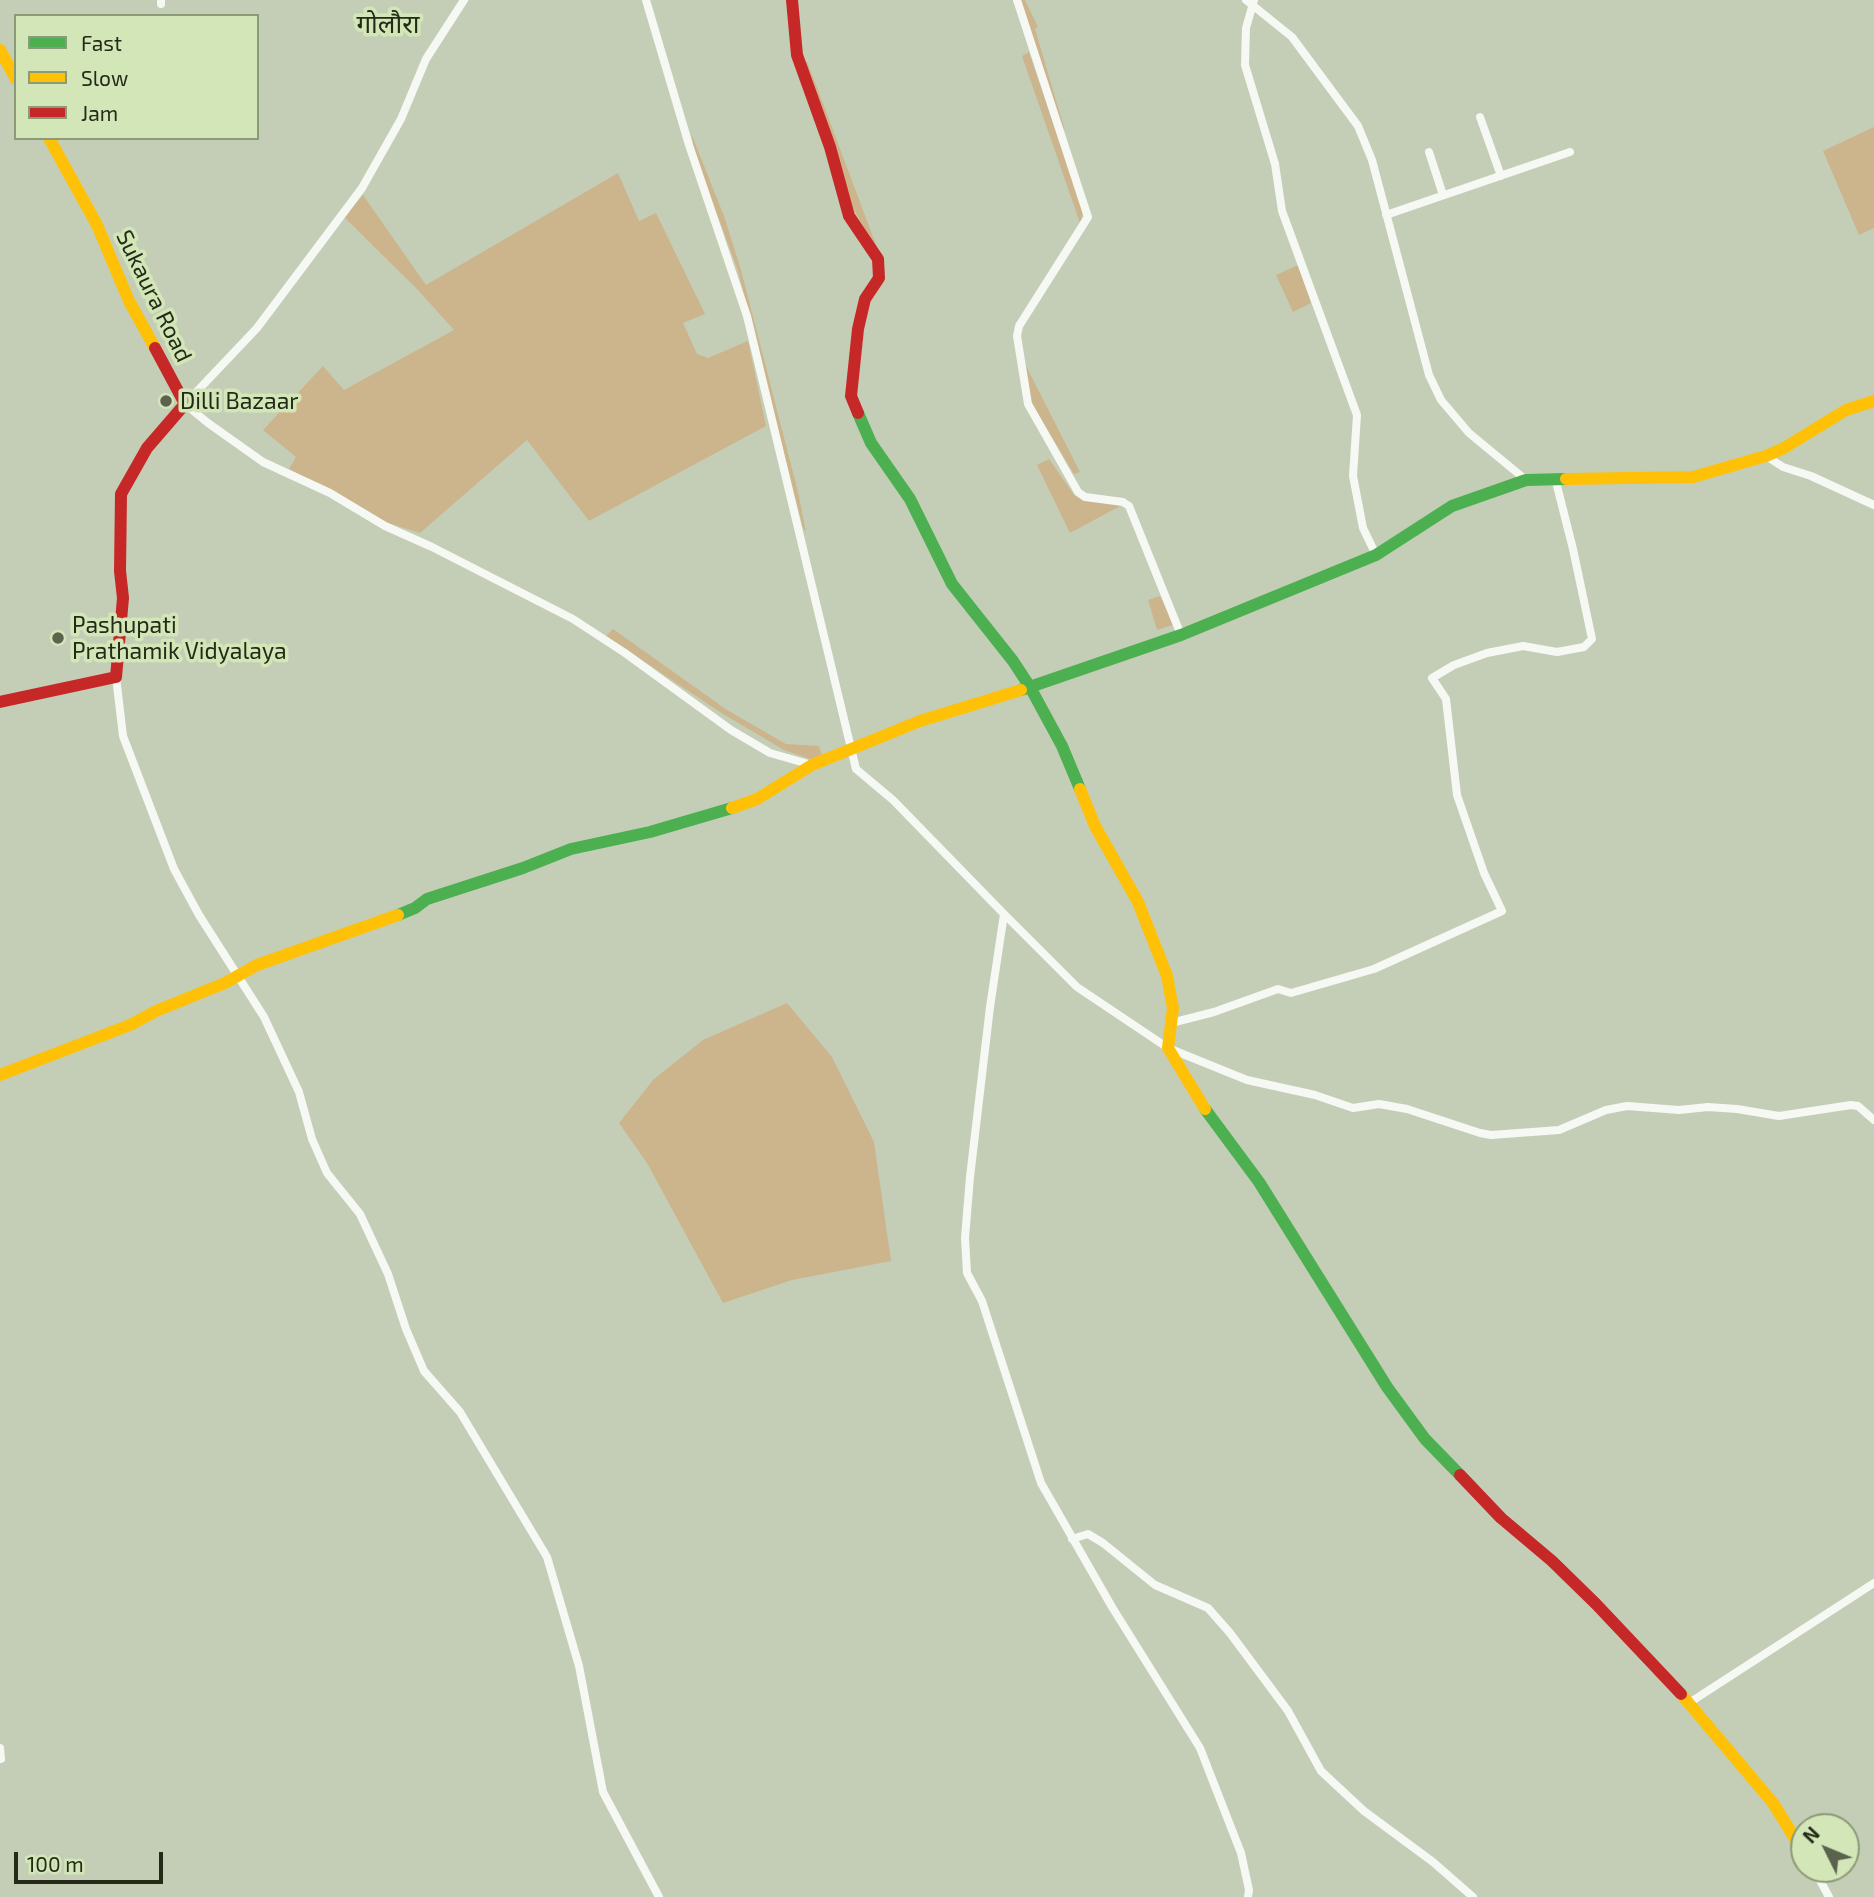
<!DOCTYPE html>
<html>
<head>
<meta charset="utf-8">
<style>
  body { margin:0 }
  #map { position:relative; width:1874px; height:1897px; overflow:hidden; background:#c4ceb6; font-family:"Exo 2",sans-serif }
  canvas { display:block }
  .legend { position:absolute; left:14px; top:14px; width:245px; height:126px; box-sizing:border-box; background:#d2e6b7; border:2px solid #8c9b77; margin:0; padding:9px 12px; list-style:none; font-size:21px; color:#232a18 }
  .legend li { display:flex; align-items:center; gap:14px; height:35px }
  .legend b { width:35px; border:2px solid #8c9b77 }
  .north { position:absolute; left:1790px; top:1813px; width:70px; height:70px; box-sizing:border-box; background:#d2e6b7; border:2px solid #8c9b77; border-radius:50%; rotate:313deg; font-size:19px; font-weight:700; line-height:28px; text-align:center; color:#232a18 }
  .north::after { content:''; display:block; margin:auto; width:24px; height:32px; background:#5b634f; clip-path:polygon(50% 0,100% 100%,50% 72%,0 100%) }
  .scale { position:absolute; left:14px; top:1852px; width:149px; height:32px; box-sizing:border-box; border:4px solid #232a18; border-top:0; padding-left:9px; font-size:21px; line-height:24px; white-space:nowrap; color:#232a18; -webkit-text-stroke:5px #d2e6b7; paint-order:stroke }
</style>
</head>
<body>
<div id="map">
<canvas width="1874" height="1897"></canvas>
<ul class="legend">
<li><b style="height:9px;background:#4caf50"></b>Fast</li>
<li><b style="height:9px;background:#ffc107"></b>Slow</li>
<li><b style="height:9px;background:#c62828"></b>Jam</li>
</ul>
<div class="north">N</div>
<div class="scale">100 m</div>
</div>
<script>
const ctx = document.querySelector('canvas').getContext('2d');
ctx.lineJoin = 'round';
function fillPath(path, color) { ctx.fillStyle = color; ctx.fill(path, 'evenodd'); }
const poly = rows => new Path2D(rows.map(r => 'M' + r).join(''));
function trace(path, color, width, dash) { ctx.strokeStyle = color; ctx.lineWidth = width; ctx.lineCap = dash ? 'butt' : 'round'; ctx.setLineDash(dash || []); ctx.stroke(path); }
function write(font, color, halo, rows, align = 'center') {
  ctx.font = font + ' "Exo 2","Noto Sans Devanagari",sans-serif'; ctx.lineWidth = 7; ctx.setLineDash([]); ctx.textBaseline = 'middle'; ctx.strokeStyle = halo; ctx.fillStyle = color; for (const [text, x, y, turn = 0] of rows) {
    ctx.save(); ctx.translate(x, y); ctx.rotate((+turn || 0) * Math.PI / 180); ctx.textAlign = isNaN(turn) ? turn : align; if (halo) ctx.strokeText(text, 0, 0); ctx.fillText(text, 0, 0); ctx.restore();
  }
}
const green = poly([
  [1020,0,1025,0,1038,27,1035,29,1065,131,1059,120],
  [1029,52,1083,212,1080,223,1022,56],
  [805,62,807,62,818,90,882,261,853,208],
  [1874,127,1874,228,1859,235,1823,151],
  [691,133,724,216,741,270,798,492,806,532,803,528,738,271,695,154],
  [618,173,639,221,656,213,705,314,683,323,697,354,708,358,748,341,766,426,589,521,527,440,420,533,388,523,289,469,296,457,263,430,323,366,344,390,454,330,418,290,344,217,363,195,426,285],
  [1298,265,1311,303,1293,312,1276,275],
  [1023,360,1080,472,1074,474,1031,402],
  [1049,459,1074,495,1082,500,1122,505,1070,533,1037,465],
  [1160,596,1175,624,1157,630,1148,600],
  [613,629,727,710,786,744,819,746,822,755,813,760,784,750,723,714,606,636],
  [787,1003,832,1057,874,1142,891,1261,792,1280,723,1303,647,1163,619,1123,654,1079,703,1040]
]);
const street = poly([
  [161,0,161,4],
  [464,0,426,59,401,119,362,188,257,328,185,404,208,423,263,462,330,493,385,526,432,547,573,619,625,653,731,730,770,753,812,765],
  [646,0,689,145,747,316,856,769,893,800,1004,914,990,1007,970,1177,965,1238,967,1273,982,1301,1041,1483,1112,1607,1200,1748,1241,1853,1249,1890,1248,1897],
  [1017,0,1088,217,1019,326,1017,336,1028,404,1078,492,1085,497,1123,502,1129,506,1181,635],
  [1246,0,1292,37,1358,126,1372,160,1429,375,1441,400,1469,433,1526,480],
  [1254,0,1246,28,1245,65,1275,164,1282,211,1357,415,1353,476,1363,528,1376,555],
  [1480,117,1501,176],
  [1429,152,1443,195],
  [1386,215,1570,152],
  [1766,456,1783,467,1811,476,1874,505],
  [116,677,123,736,174,869,199,915,264,1017,299,1092,312,1139,327,1173,360,1214,388,1274,406,1329,424,1371,460,1412,547,1557,579,1666,603,1792,659,1897],
  [1004,914,1077,987,1168,1048,1247,1080,1315,1095,1353,1108,1379,1104,1407,1109,1480,1133,1491,1135,1559,1130,1606,1110,1627,1106,1679,1110,1708,1107,1737,1109,1779,1116,1851,1105,1858,1106,1874,1120],
  [1171,1023,1214,1012,1278,989,1291,993,1374,969,1502,911,1484,873,1457,795,1446,699,1432,678,1454,665,1487,653,1523,646,1557,652,1584,647,1592,639,1573,549,1555,478],
  [1072,1539,1088,1534,1103,1543,1155,1585,1208,1608,1230,1633,1288,1711,1321,1771,1364,1811,1433,1862,1473,1897],
  [1689,1703,1874,1583],
  [0,1748,1,1759],
  [1814,1869,1829,1897]
]);
const fast = poly([
  [858,413,871,443,910,499,952,584,1013,661,1030,687,1062,746,1080,789],
  [1021,690,1181,635,1376,555,1452,506,1526,480,1566,479],
  [398,915,415,908,427,899,523,868,571,849,650,832,732,808],
  [1205,1109,1259,1182,1387,1387,1425,1439,1460,1475]
]);
const slow = poly([
  [0,50,16,79],
  [49,138,97,225,129,301,155,348],
  [1566,479,1693,477,1766,456,1784,448,1846,410,1874,401],
  [1080,789,1095,826,1138,902,1167,976,1173,1008,1168,1048,1205,1109],
  [732,808,757,799,812,765,920,721,1021,690],
  [0,1075,130,1025,156,1011,225,983,257,965,398,915],
  [1681,1694,1773,1803,1804,1853]
]);
const jam = poly([
  [792,0,797,55,830,147,849,216,878,259,879,278,865,299,858,329,851,396,858,413],
  [0,702,116,677,123,598,120,571,121,494,147,448,185,404,155,348],
  [1460,1475,1501,1518,1552,1561,1596,1604,1681,1694]
]);
const markers = [
  [166,401,7,"#5b634f"],
  [58,638,7,"#5b634f"]
];
const streetNames = [
  ["Sukaura Road",154,296,64]
];
const poiNames = [
  ["Dilli Bazaar",180,401],
  ["Pashupati",72,625],
  ["Prathamik Vidyalaya",72,651]
];
const quarterNames = [
  ["गोलौरा",388,24]
];
fillPath(green, '#ccb48c');
trace(street, '#f6f8f4', 8);
trace(fast, '#4caf50', 12);
trace(slow, '#ffc107', 12);
trace(jam, '#c62828', 12);
for (const [x, y, r, color] of markers) { const dot = new Path2D(); dot.arc(x, y, r, 0, 2 * Math.PI); ctx.fillStyle = color; ctx.fill(dot); trace(dot, '#d2e6b7', 2.5); }
write('23px', '#232a18', '#d2e6b7', streetNames);
write('23px', '#232a18', '#d2e6b7', poiNames, 'left');
write('26px', '#232a18', '#d2e6b7', quarterNames);
</script>
</body>
</html>
